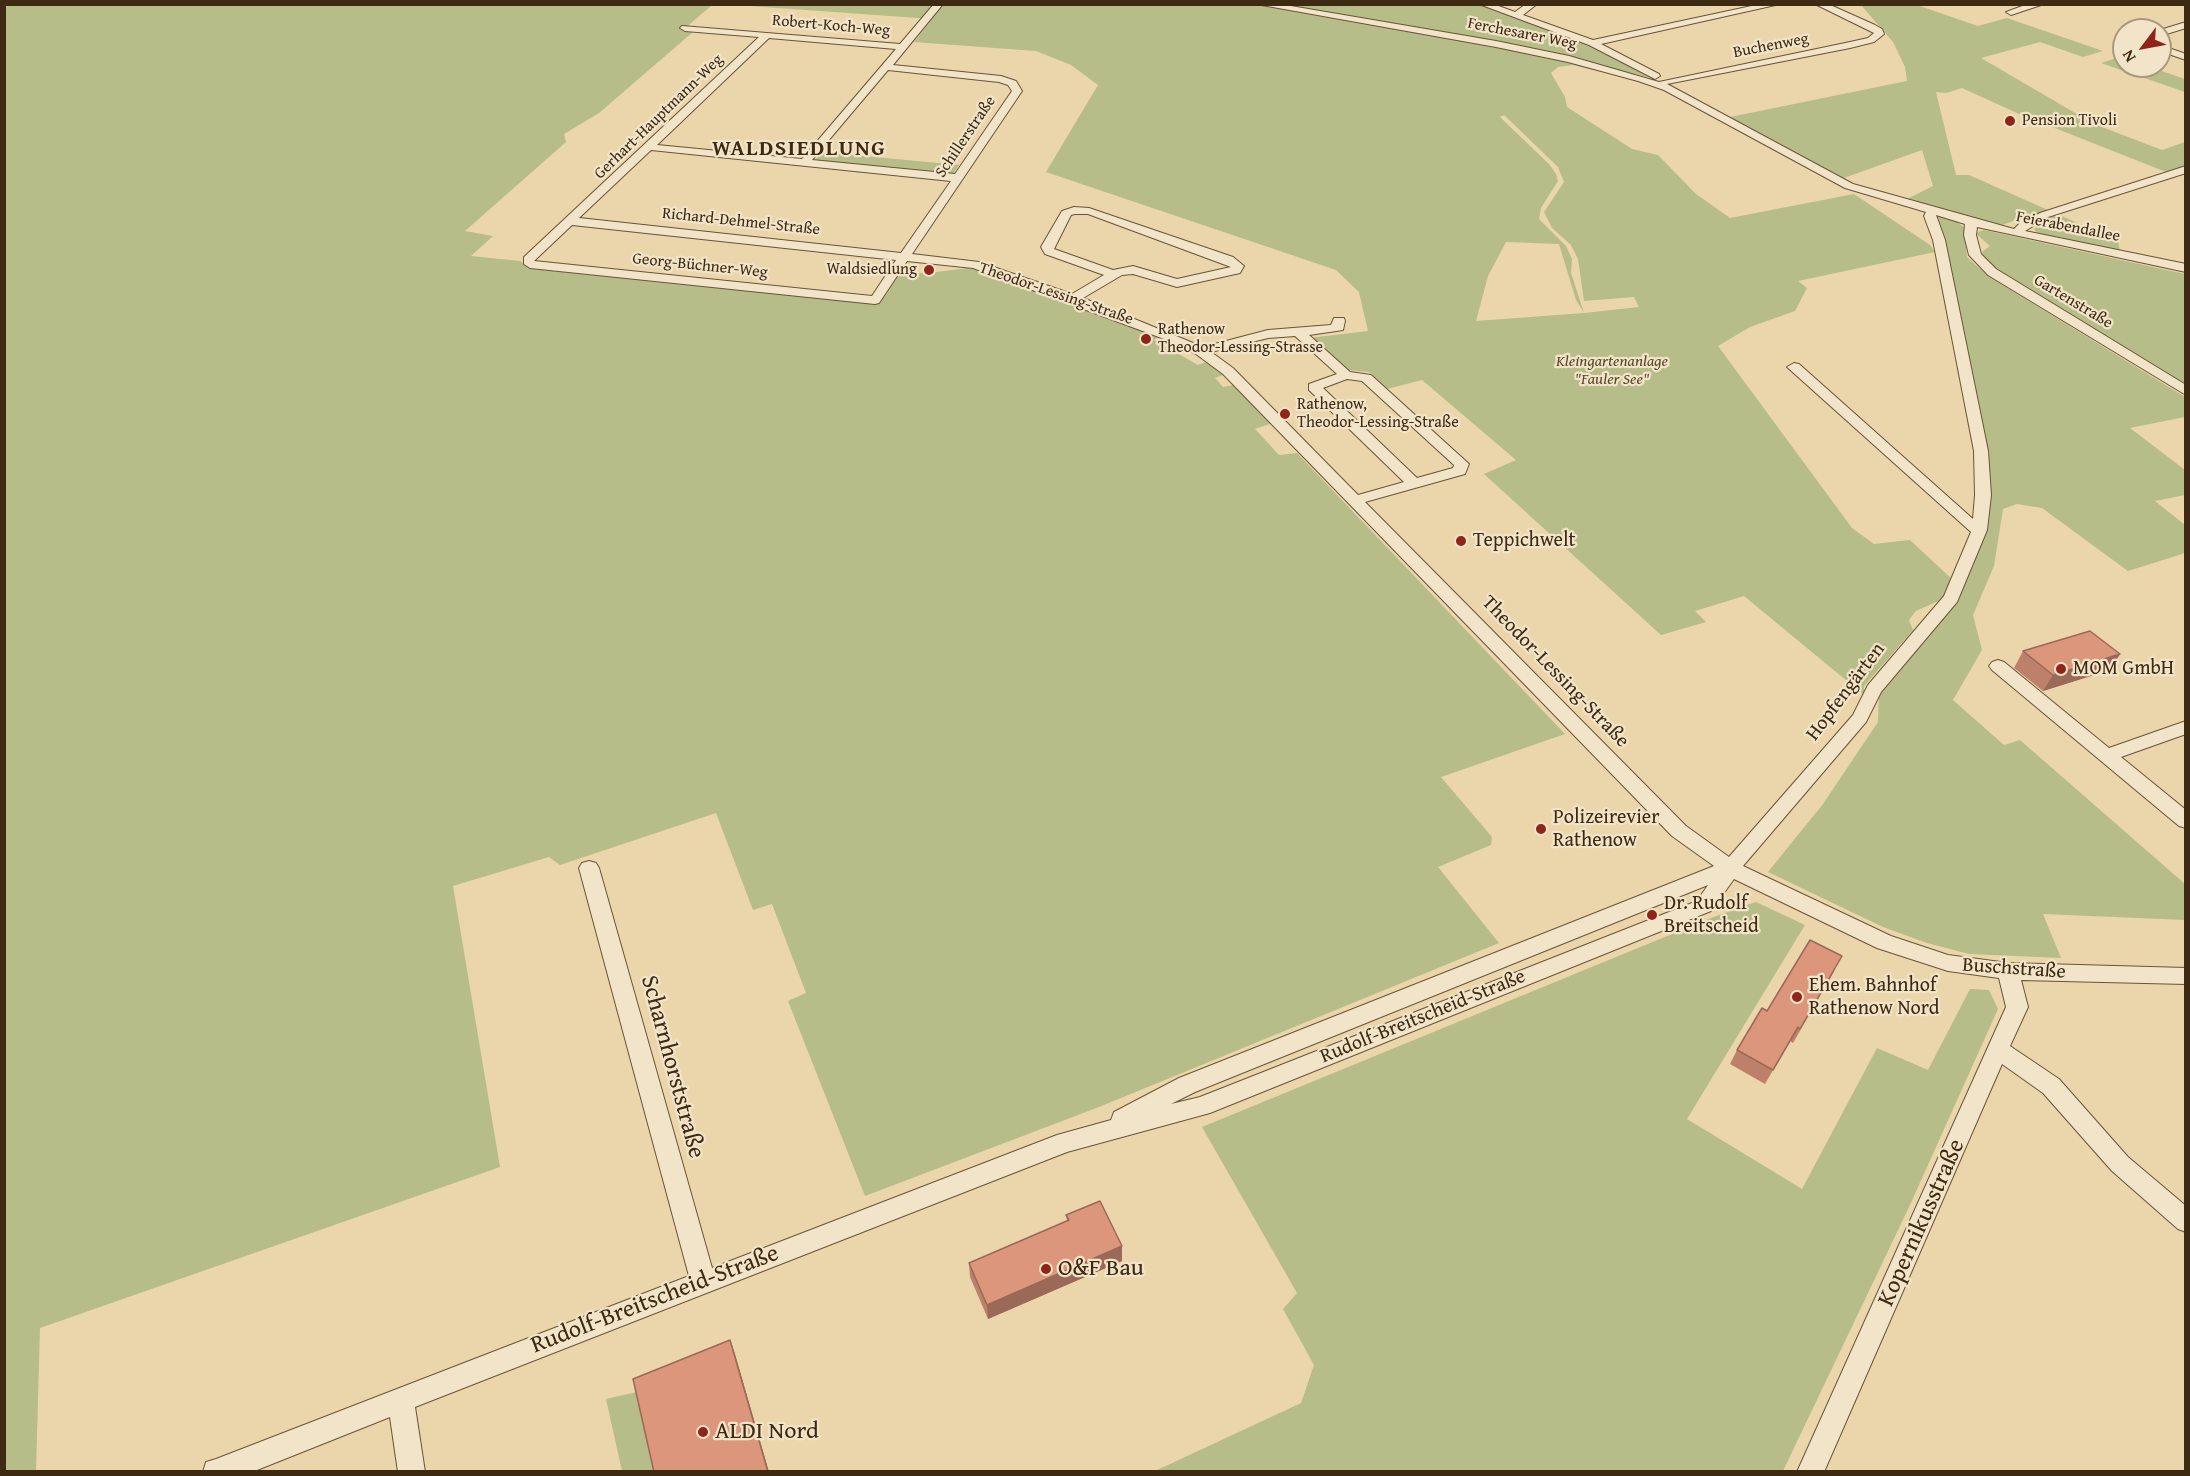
<!DOCTYPE html>
<html>
<head>
<meta charset="utf-8">
<style>
  body { margin:0 }
  #map { position:relative; width:2190px; height:1476px; overflow:hidden; background:#ebd5ab; font-family:"Gentium Book Plus",serif }
  canvas { display:block }
  .frame { position:absolute; inset:0; border:6px solid #3e2912; pointer-events:none }
  .north { position:absolute; left:2112px; top:18px; width:60px; height:60px; box-sizing:border-box; background:#f2e4c8; border:2px solid #aa997f; border-radius:50%; rotate:238deg; font-size:16px; font-weight:700; line-height:24px; text-align:center; color:#3e2912 }
  .north::after { content:''; display:block; margin:auto; width:21px; height:27px; background:#8f2418; clip-path:polygon(50% 0,100% 100%,50% 72%,0 100%) }
</style>
</head>
<body>
<div id="map">
<canvas width="2190" height="1476"></canvas>
<div class="frame"></div>
<div class="north">N</div>
</div>
<script>
const ctx = document.querySelector('canvas').getContext('2d');
ctx.lineJoin = 'round';
function fillPath(path, color) { ctx.fillStyle = color; ctx.fill(path, 'evenodd'); }
const poly = rows => new Path2D(rows.map(r => 'M' + r).join(''));
function trace(path, color, width, dash) { ctx.strokeStyle = color; ctx.lineWidth = width; ctx.lineCap = dash ? 'butt' : 'round'; ctx.setLineDash(dash || []); ctx.stroke(path); }
function write(font, color, halo, rows, align = 'center') {
  ctx.font = font + ' "Gentium Book Plus",serif'; ctx.lineWidth = 4.5; ctx.setLineDash([]); ctx.textBaseline = 'middle'; ctx.strokeStyle = halo; ctx.fillStyle = color; for (const [text, x, y, turn = 0] of rows) {
    ctx.save(); ctx.translate(x, y); ctx.rotate((+turn || 0) * Math.PI / 180); ctx.textAlign = isNaN(turn) ? turn : align; if (halo) ctx.strokeText(text, 0, 0); ctx.fillText(text, 0, 0); ctx.restore();
  }
}
const green = poly([
  [1478,4,1564,34,1656,79,1635,74,1639,81,1573,65,1558,67,1551,73,1565,97,1567,107,1632,149,1658,155,1696,194,1730,218,1854,194,1930,245,1935,252,1798,281,1807,288,1795,311,1750,327,1718,346,1852,528,1874,544,1910,540,1954,581,1945,598,1916,611,1909,620,1913,630,1864,686,1864,695,1744,596,1695,611,1706,622,1661,635,1484,474,1516,460,1422,380,1387,389,1369,372,1346,370,1309,338,1368,331,1359,292,1336,270,1046,172,1098,85,1071,65,1036,51,914,42,932,19,736,5],
  [1504,115,1558,167,1564,182,1544,212,1552,228,1571,245,1578,259,1584,301,1634,297,1639,307,1584,313,1571,273,1572,259,1566,246,1539,219,1541,208,1558,181,1556,174,1549,164,1500,117],
  [1506,242,1559,244,1576,300,1584,313,1476,321,1488,276],
  [5,5,712,5,683,30,693,32,599,113,564,134,566,142,465,231,493,236,471,256,520,261,533,269,871,303,899,273,928,273,969,268,998,276,1160,336,1154,340,1198,365,1206,362,1223,375,1215,378,1223,387,1233,385,1272,423,1255,429,1279,455,1297,453,1565,734,1441,777,1492,837,1491,845,1438,867,1499,943,1099,1107,865,1196,788,1001,806,993,772,904,753,910,716,813,560,865,549,857,453,886,500,1167,40,1328,36,1471,5,1472],
  [1861,5,1917,5,1978,26,2007,18,2103,51,2083,57,2040,42,1981,58,2094,124,2162,150,2185,142,2185,166,2166,172,2017,113,1962,88,1946,93,1936,92,1956,175,1969,175,2118,241,2120,251,2038,234,2034,229,2041,223,2024,217,2002,225,1905,200,1933,186,1922,150,1844,178,1730,117,1907,81,1905,67,1893,42],
  [2120,57,2124,58,2124,66,2147,66,2185,79,2185,92,2101,63],
  [822,152,959,165,952,175,814,161],
  [1936,214,1954,220,1964,227,1967,257,1988,276,2185,397,2185,417,2130,428,2185,470,2185,495,2155,501,2185,525,2185,553,2128,571,2042,508,2017,504,2003,509,1994,566,1973,615,1982,650,1953,700,2004,745,2020,740,2185,884,2185,920,2043,914,2061,958,1969,954,1927,943,1883,927,1768,872,1823,804,1878,722,1879,695,1957,603,1983,537,1986,453,1941,229,1934,216],
  [1984,230,2185,274,2185,386,1985,262,1982,252,1990,246,1975,233],
  [1756,902,1805,925,1687,1119,1802,1189,1877,1048,1928,1070,1970,989,1989,990,1998,1009,1910,1205,1783,1471,1155,1471,1301,1403,1314,1365,1283,1309,1297,1293,1202,1127,1711,918],
  [637,1392,656,1471,622,1471,606,1399]
]);
const minor = poly([
  [934,4,943,4,893,65,1001,76,1016,81,1022,91,912,254,979,262,1072,294,1104,275,1045,254,1041,247,1062,211,1074,207,1089,208,1233,257,1244,266,1240,273,1177,287,1133,274,1122,275,1083,298,1203,347,1268,330,1331,325,1334,318,1344,318,1345,321,1343,330,1309,335,1350,372,1371,375,1469,464,1465,474,1365,502,1686,826,1729,857,1853,715,1868,685,1944,596,1971,532,1787,367,1794,363,1799,364,1973,519,1975,495,1974,451,1933,240,1924,216,1926,212,1845,188,1664,90,1638,81,1568,62,1496,47,1256,4,1279,4,1496,41,1569,56,1659,82,1850,42,1868,38,1874,33,1815,4,1828,4,1875,25,1882,29,1884,34,1874,42,1850,48,1667,84,1853,184,2014,229,2020,223,2040,213,2186,166,2186,173,2048,217,2025,231,2186,264,2186,272,1977,227,1976,235,1981,254,1996,269,2186,385,2186,395,1988,275,1969,255,1964,235,1965,224,1936,215,1945,240,1988,451,1991,495,1987,530,1957,602,1881,692,1866,722,1743,866,1891,936,1948,955,2008,963,2186,968,2186,984,2021,980,2028,1007,2010,1046,2059,1079,2128,1157,2186,1206,2186,1232,2178,1229,2112,1171,2043,1093,2002,1064,1824,1472,1797,1472,2006,1007,1999,978,1948,971,1877,948,1734,879,1711,911,1210,1113,1067,1152,415,1407,425,1472,398,1472,390,1417,252,1472,203,1472,206,1462,216,1459,689,1276,579,868,582,863,589,861,596,863,599,868,712,1268,1057,1135,1111,1120,1114,1112,1179,1078,1714,866,1672,836,1223,374,1196,354,1175,343,973,268,907,261,879,303,875,304,530,268,524,264,524,257,759,37,685,31,680,28,682,26,900,44,934,4],
  [769,38,896,49,802,159,657,145,769,38],
  [888,70,999,82,1008,85,1012,91,955,174,812,160,888,70],
  [651,150,951,181,901,253,579,218,651,150],
  [1075,214,1088,214,1231,267,1177,279,1133,266,1113,270,1054,249,1071,215,1075,214],
  [572,225,896,260,872,296,534,261,572,225],
  [1295,336,1337,374,1309,384,1309,390,1404,482,1358,495,1233,368,1211,352,1268,338,1295,336],
  [1347,379,1362,381,1454,465,1453,468,1417,478,1323,388,1347,379],
  [1708,885,1697,901,1200,1097,1171,1104,1195,1092,1708,885],
  [1479,4,1493,4,1515,12,1526,4,1537,4,1523,15,1593,40,1761,4,1780,4,1601,44,1659,74,1660,76,1655,79,1589,45,1479,4],
  [2028,4,2044,4,2011,15,2006,12,2028,4],
  [2186,22,2186,28,2160,36,2160,30,2186,22],
  [2160,45,2186,54,2186,60,2160,51,2160,45],
  [1998,660,2004,662,2109,748,2186,721,2186,734,2121,757,2186,810,2186,828,2179,826,1992,670,1989,666,1992,662,1998,660]
]);
const wall = poly([
  [2023,651,2120,654,2110,670,2043,691,2014,668],
  [1835,970,1793,1043,1790,1041,1765,1084,1730,1064,1737,1050,1767,1011],
  [1066,1215,1122,1246,1122,1261,988,1319,970,1277,969,1263,1067,1221]
]);
const shadedWall = poly([
  [2120,654,2110,670,2043,691,2053,675],
  [1122,1246,1122,1261,988,1319,987,1305],
  [730,1340,735,1354,769,1472,768,1472]
]);
const building = poly([
  [2090,631,2120,654,2053,675,2023,651,2090,631],
  [1810,940,1842,956,1800,1029,1798,1027,1773,1070,1737,1050,1762,1008,1767,1011,1810,940],
  [1100,1201,1122,1246,987,1305,969,1263,1069,1220,1066,1215,1100,1201],
  [730,1340,768,1472,654,1472,633,1379,730,1340]
]);
const markers = [
  [2010,121,6,"#8f2418"],
  [929,270,6,"#8f2418"],
  [1146,339,6,"#8f2418"],
  [1285,414,6,"#8f2418"],
  [1461,541,6,"#8f2418"],
  [2061,669,6,"#8f2418"],
  [1541,829,6,"#8f2418"],
  [1652,915,6,"#8f2418"],
  [1797,997,6,"#8f2418"],
  [1046,1269,6,"#8f2418"],
  [703,1432,6,"#8f2418"]
];
const farStreetnames = [
  ["Robert-Koch-Weg",831,26,5],
  ["Ferchesarer Weg",1522,34,11],
  ["Buchenweg",1771,46,-11],
  ["Gerhart-Hauptmann-Weg",659,117,-44],
  ["Schillerstraße",966,137,-56],
  ["Richard-Dehmel-Straße",741,222,6],
  ["Feierabendallee",2068,227,11],
  ["Georg-Büchner-Weg",700,266,6],
  ["Theodor-Lessing-Straße",1056,294,19],
  ["Gartenstraße",2073,302,31]
];
const farPoinames = [
  ["Pension Tivoli",2022,121],
  ["Waldsiedlung",917,270,"right"],
  ["Rathenow",1158,330],
  ["Theodor-Lessing-Strasse",1158,348],
  ["Rathenow,",1297,405],
  ["Theodor-Lessing-Straße",1297,423]
];
const farParknames = [
  ["Kleingartenanlage",1612,362],
  ["\"Fauler See\"",1612,380]
];
const poiNames = [
  ["Teppichwelt",1473,541],
  ["MOM GmbH",2073,669],
  ["Polizeirevier",1553,818],
  ["Rathenow",1553,841],
  ["Dr. Rudolf",1664,904],
  ["Breitscheid",1664,927],
  ["Ehem. Bahnhof",1809,986],
  ["Rathenow Nord",1809,1009]
];
const streetNames = [
  ["Theodor-Lessing-Straße",1555,672,46],
  ["Hopfengärten",1846,692,-53],
  ["Buschstraße",2014,969,4],
  ["Rudolf-Breitscheid-Straße",1423,1017,-22]
];
const farDistrictnames = [
  ["WALDSIEDLUNG",799,149]
];
const nearStreetnames = [
  ["Scharnhorststraße",672,1067,75],
  ["Kopernikusstraße",1922,1223,-66],
  ["Rudolf-Breitscheid-Straße",655,1300,-21]
];
const nearPoinames = [
  ["O&F Bau",1058,1269],
  ["ALDI Nord",715,1432]
];
fillPath(green, '#b6bd89');
trace(minor, '#695438', 2);
fillPath(minor, '#f2e4c8');
fillPath(wall, '#bd816b');
fillPath(shadedWall, '#9a6957');
fillPath(building, '#dc967c');
trace(building, '#9a6957', 1.5);
for (const [x, y, r, color] of markers) { const dot = new Path2D(); dot.arc(x, y, r, 0, 2 * Math.PI); ctx.fillStyle = color; ctx.fill(dot); trace(dot, '#f2e4c8', 2); }
write('16px', '#3e2912', '#f2e4c8', farStreetnames);
write('16px', '#3e2912', '#f2e4c8', farPoinames, 'left');
write('italic 16px', '#56472a', '#f2e4c8', farParknames);
write('20px', '#3e2912', '#f2e4c8', poiNames, 'left');
write('20px', '#3e2912', '#f2e4c8', streetNames);
ctx.letterSpacing = '1.5px';
write('bold 22px', '#3e2912', '#f2e4c8', farDistrictnames);
ctx.letterSpacing = '0px';
write('24px', '#3e2912', '#f2e4c8', nearStreetnames);
write('24px', '#3e2912', '#f2e4c8', nearPoinames, 'left');
</script>
</body>
</html>
